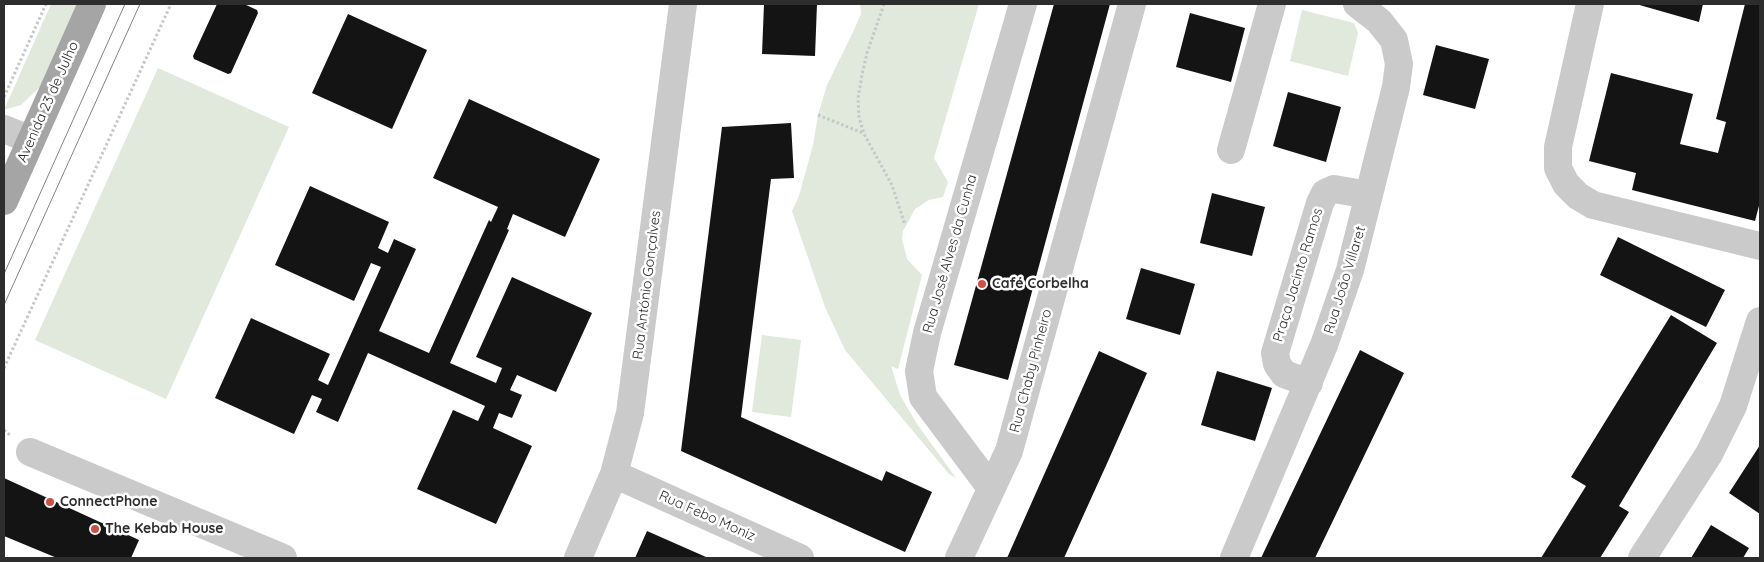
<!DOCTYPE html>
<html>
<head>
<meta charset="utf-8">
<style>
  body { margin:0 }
  #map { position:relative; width:1764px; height:562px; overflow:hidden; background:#fff; font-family:Quicksand,sans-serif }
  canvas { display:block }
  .frame { position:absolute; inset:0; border:5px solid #2d2d2d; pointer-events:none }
</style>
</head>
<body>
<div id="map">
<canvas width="1764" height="562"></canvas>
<div class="frame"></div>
</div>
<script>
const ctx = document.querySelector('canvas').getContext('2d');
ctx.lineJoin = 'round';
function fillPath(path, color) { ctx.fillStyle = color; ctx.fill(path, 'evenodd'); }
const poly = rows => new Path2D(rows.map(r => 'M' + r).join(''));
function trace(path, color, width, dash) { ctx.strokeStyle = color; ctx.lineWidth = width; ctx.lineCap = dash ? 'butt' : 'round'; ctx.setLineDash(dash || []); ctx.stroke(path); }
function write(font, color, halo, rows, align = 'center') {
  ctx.font = font + ' Quicksand,sans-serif'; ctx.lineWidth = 5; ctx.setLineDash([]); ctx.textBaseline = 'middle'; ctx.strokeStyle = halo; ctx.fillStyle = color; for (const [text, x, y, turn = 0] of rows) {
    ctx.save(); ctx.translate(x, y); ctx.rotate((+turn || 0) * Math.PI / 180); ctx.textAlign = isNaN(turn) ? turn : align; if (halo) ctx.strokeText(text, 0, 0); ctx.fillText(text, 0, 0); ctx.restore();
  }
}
const green = poly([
  [51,4,79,4,43,84,21,105,4,110],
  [860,4,979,4,934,158,948,182,943,197,929,200,915,209,903,231,902,239,907,259,922,275,898,369,891,366,900,395,917,424,956,478,949,474,845,350,825,307,792,211,799,196,813,145,818,115,827,85,853,32,861,14],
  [1302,10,1354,23,1358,33,1348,76,1290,61],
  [158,68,289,127,166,399,35,340],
  [762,335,801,340,791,417,752,412]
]);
const building = poly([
  [217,4,244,4,257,10,258,13,231,73,228,74,194,59,193,56],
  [764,4,817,4,815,56,762,54],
  [1054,4,1110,4,1008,380,954,365],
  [1636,4,1703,4,1699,22],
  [1745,4,1760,4,1760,202,1755,221,1632,190,1636,173,1589,161,1611,73,1693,94,1680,144,1718,153,1726,122,1716,119],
  [1190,13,1245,28,1231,82,1176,67],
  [348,14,427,50,392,129,312,93],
  [1436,45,1489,59,1475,109,1423,95],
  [1288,92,1341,107,1326,162,1273,146],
  [469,99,600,159,565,237,513,214,507,229,509,230,450,363,496,383,502,368,476,357,512,277,592,313,556,392,517,375,510,390,522,395,512,418,499,413,493,428,532,446,496,524,417,489,453,410,478,421,485,406,368,353,338,422,316,412,322,399,312,395,294,434,215,398,251,318,330,354,318,380,328,385,381,267,371,263,354,301,275,265,310,186,389,222,378,248,388,253,394,239,416,249,379,331,429,353,489,220,491,222,498,207,433,178],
  [791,123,794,178,771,179,741,417,882,481,886,471,932,492,905,552,681,451,722,127],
  [1212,193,1265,207,1252,256,1200,243],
  [1618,237,1725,290,1706,327,1600,275],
  [1141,268,1195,284,1180,335,1126,319],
  [1671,315,1717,343,1619,506,1629,512,1600,558,1541,558,1586,486,1571,477],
  [1360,350,1404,373,1315,558,1261,558],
  [1099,351,1147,373,1109,459,1064,558,1007,558],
  [1217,371,1272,388,1255,441,1201,425],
  [1760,445,1760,514,1729,493],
  [4,478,139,540,131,558,57,558,4,536],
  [1711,525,1749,548,1743,558,1691,558],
  [647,531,706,557,705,558,635,558]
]);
const path = poly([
  [884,4,867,53,862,75,858,98,859,117,864,134,892,185,905,225],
  [4,97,46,4],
  [818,115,863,133],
  [4,368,171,4],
  [4,430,10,435]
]);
const minor = poly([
  [1590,4,1558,147,1558,168,1566,184,1578,196,1593,205,1760,246],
  [4,129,31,140],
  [1231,150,1272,4],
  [1309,383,1284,374,1277,364,1275,353,1320,203,1325,193,1334,189,1369,195],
  [30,452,283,558],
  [614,474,800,558],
  [991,488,923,397,919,371,927,333,1023,4],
  [578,558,614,474,630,413,683,4],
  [959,558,1009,451,1132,4],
  [1234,558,1324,345,1350,270,1396,87,1399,64,1394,40,1379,21,1357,4],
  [1642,558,1709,454,1733,406,1760,321]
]);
const major = poly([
  [4,201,92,4]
]);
const tram = poly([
  [4,274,125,4],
  [4,305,140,4]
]);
const markers = [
  [982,284,5,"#ce4f44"],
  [50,502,5,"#ce4f44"],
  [95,529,5,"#ce4f44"]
];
const streetNames = [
  ["Avenida 23 de Julho",48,102,-66],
  ["Rua José Alves da Cunha",950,254,-74],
  ["Praça Jacinto Ramos",1298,275,-73],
  ["Rua João Villaret",1345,280,-73],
  ["Rua António Gonçalves",647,285,-83],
  ["Rua Chaby Pinheiro",1031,371,-75],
  ["Rua Febo Moniz",707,516,24]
];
const poiNames = [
  ["Café Corbelha",992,284],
  ["ConnectPhone",60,502],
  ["The Kebab House",105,529]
];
fillPath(green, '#e1e8dc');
fillPath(building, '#141414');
trace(path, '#c7c7c7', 3, [2.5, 2.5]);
trace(minor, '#cacaca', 28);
trace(major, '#a5a5a5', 28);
trace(tram, '#828282', 1);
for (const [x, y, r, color] of markers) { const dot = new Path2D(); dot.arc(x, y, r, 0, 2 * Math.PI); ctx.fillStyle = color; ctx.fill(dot); trace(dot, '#fff', 2); }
write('14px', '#2d2d2d', '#fff', streetNames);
write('bold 14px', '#2d2d2d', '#fff', poiNames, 'left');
</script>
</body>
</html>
